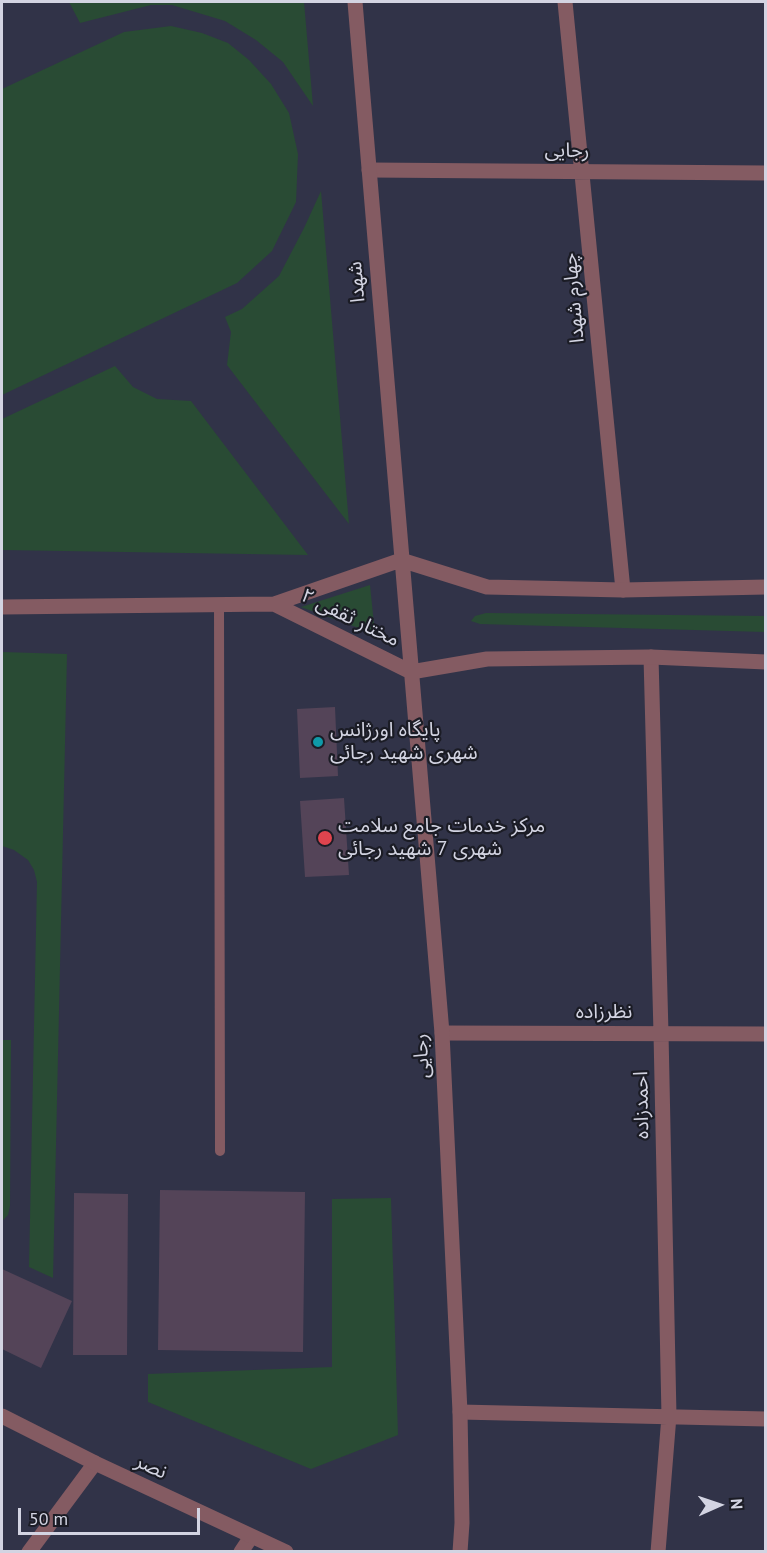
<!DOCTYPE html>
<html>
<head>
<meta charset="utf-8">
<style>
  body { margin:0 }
  #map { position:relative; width:767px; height:1553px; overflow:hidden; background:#313348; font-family:"PT Sans",sans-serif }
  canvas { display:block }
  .frame { position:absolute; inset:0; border:3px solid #d3d4e2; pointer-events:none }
  .north { position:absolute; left:689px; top:1475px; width:60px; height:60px; -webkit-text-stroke:4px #1b1c25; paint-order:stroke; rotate:87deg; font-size:16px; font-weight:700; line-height:24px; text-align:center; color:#d3d4e2 }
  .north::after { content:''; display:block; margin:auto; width:21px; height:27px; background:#d3d4e2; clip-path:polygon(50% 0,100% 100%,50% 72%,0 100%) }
  .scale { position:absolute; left:18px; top:1508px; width:182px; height:27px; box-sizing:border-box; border:3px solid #d3d4e2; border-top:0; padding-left:8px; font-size:18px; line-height:21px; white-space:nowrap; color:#d3d4e2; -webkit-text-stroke:4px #1b1c25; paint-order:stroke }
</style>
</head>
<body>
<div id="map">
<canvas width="767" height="1553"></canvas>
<div class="frame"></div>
<div class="north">N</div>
<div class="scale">50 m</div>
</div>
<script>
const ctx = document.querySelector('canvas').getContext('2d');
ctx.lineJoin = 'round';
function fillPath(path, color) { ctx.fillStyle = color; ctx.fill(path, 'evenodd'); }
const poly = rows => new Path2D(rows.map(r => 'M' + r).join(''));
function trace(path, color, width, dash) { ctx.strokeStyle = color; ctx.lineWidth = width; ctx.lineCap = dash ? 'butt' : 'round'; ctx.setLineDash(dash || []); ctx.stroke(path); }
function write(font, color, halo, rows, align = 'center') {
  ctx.font = font + ' "PT Sans","Noto Sans Arabic",sans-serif'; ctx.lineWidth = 4.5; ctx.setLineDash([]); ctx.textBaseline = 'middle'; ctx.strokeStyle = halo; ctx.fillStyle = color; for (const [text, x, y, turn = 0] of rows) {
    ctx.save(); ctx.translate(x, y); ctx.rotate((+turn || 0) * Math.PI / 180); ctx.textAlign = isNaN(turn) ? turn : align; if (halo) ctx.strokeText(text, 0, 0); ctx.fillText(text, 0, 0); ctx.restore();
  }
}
const green = poly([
  [69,2,304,2,313,106,283,62,256,40,225,21,172,5,151,5,80,23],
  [171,26,202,33,228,43,249,60,271,84,289,113,298,154,296,202,272,251,237,283,2,395,2,89,124,32],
  [321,191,349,524,227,365,231,332,225,317,242,309,279,276,304,228],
  [115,366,133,387,157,399,191,401,308,555,2,550,2,419],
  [370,585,375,634,301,607],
  [486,613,765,616,765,632,480,624,471,621,475,616],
  [2,652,67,654,53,1278,29,1267,37,882,34,870,28,860,14,850,2,846],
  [2,1040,11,1040,10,1206,8,1215,2,1221],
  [391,1198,398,1435,311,1469,148,1402,148,1374,332,1367,332,1199]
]);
const building = poly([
  [335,707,338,776,300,778,297,709],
  [344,798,349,875,305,877,300,801],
  [160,1190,305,1192,303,1352,158,1350],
  [74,1193,128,1194,127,1355,73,1355],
  [2,1269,72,1301,41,1368,2,1349]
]);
const service = poly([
  [219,605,220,1151]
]);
const minor = poly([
  [565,2,623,590],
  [369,170,766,173],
  [651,657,661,1033,669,1416,658,1552],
  [442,1033,766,1034],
  [460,1412,766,1419],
  [29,1552,95,1463],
  [241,1552,251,1537]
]);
const tertiary = poly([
  [355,2,442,1033,460,1412,462,1523,460,1552],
  [274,604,411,672,487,659,651,657,766,662],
  [2,607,274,604,401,560,487,587,623,590,766,587],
  [2,1416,95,1463,286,1552]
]);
const markers = [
  [318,742,6,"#0f9aa8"],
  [325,838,8,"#e0444e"]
];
const streetNames = [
  ["رجایی",567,151,1],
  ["شهدا",357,282,-95],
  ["چهارم شهدا",574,298,-95],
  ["مختار ثقفی ۲",350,618,26],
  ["نظرزاده",604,1012],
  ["رجایی",422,1056,-93],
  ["احمدزاده",642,1105,-91],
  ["نصر",151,1467,25]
];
const poiNames = [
  ["پایگاه اورژانس",330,730],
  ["شهری شهید رجائی",330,753],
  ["مرکز خدمات جامع سلامت",338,826],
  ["شهری 7 شهید رجائی",338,849]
];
fillPath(green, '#294b34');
fillPath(building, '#544458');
trace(service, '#845b62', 10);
trace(minor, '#845b62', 15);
trace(tertiary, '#845b62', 15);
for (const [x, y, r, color] of markers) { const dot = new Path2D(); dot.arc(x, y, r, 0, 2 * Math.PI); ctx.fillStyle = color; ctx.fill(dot); trace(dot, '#1b1c25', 2); }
write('20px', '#d3d4e2', '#1b1c25', streetNames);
write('20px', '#d3d4e2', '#1b1c25', poiNames, 'left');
</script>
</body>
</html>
